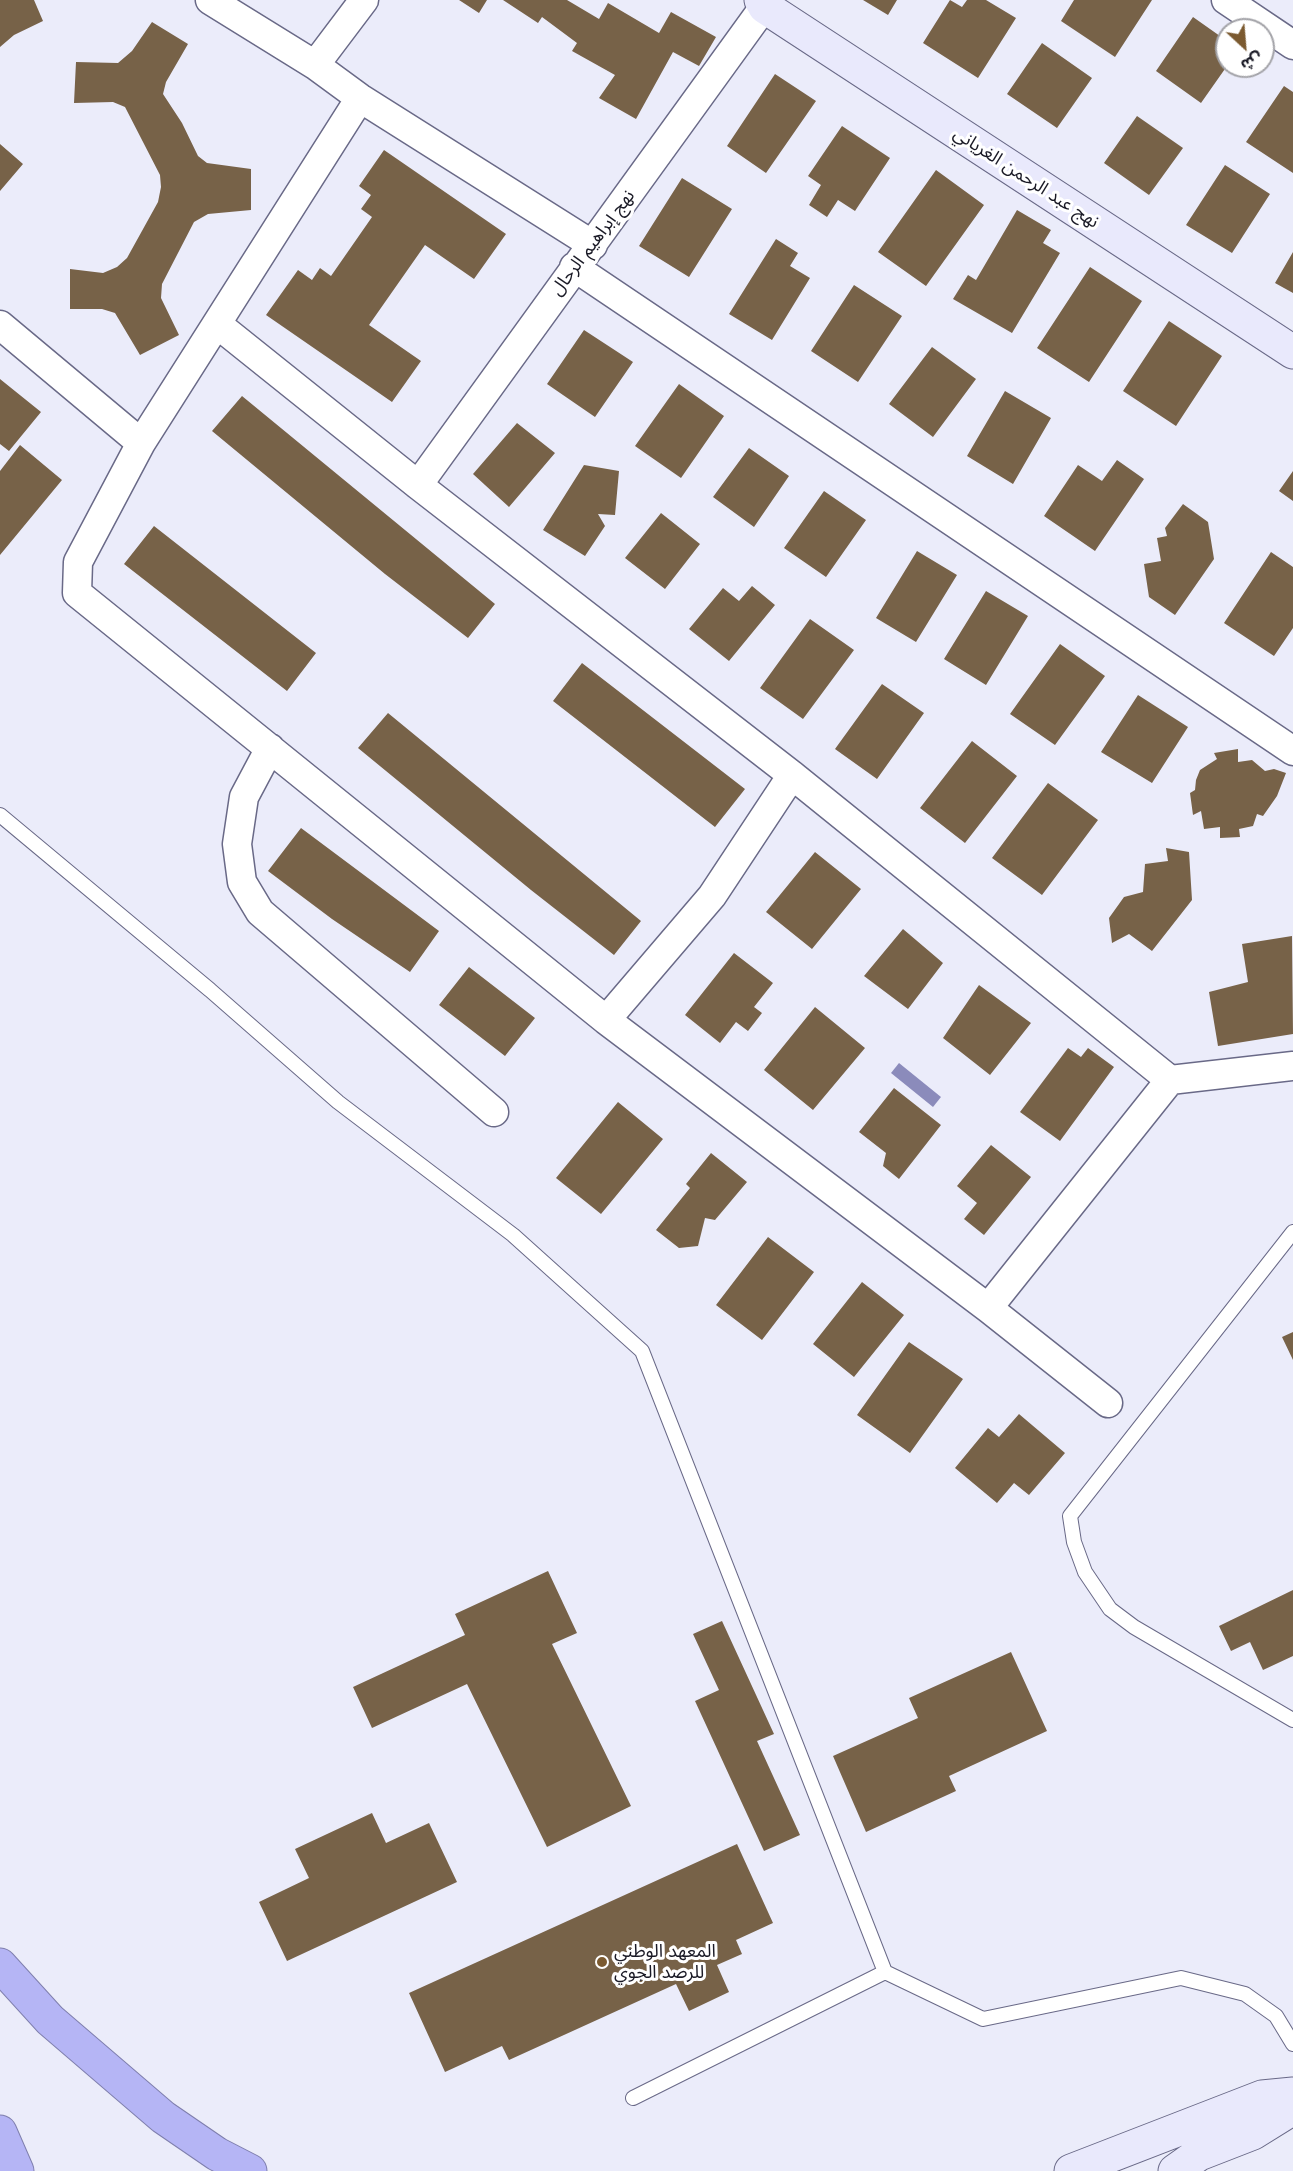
<!DOCTYPE html>
<html>
<head>
<meta charset="utf-8">
<style>
  body { margin:0 }
  #map { position:relative; width:1293px; height:2171px; overflow:hidden; background:#ebecfa; font-family:"Libre Baskerville","Noto Sans Arabic",serif }
  canvas { display:block }
  .north { position:absolute; left:1215px; top:18px; width:60px; height:60px; box-sizing:border-box; background:#fff; border:2px solid #a3a3a8; border-radius:50%; rotate:154deg; font-size:16px; font-weight:700; line-height:24px; text-align:center; color:#1a1a26 }
  .north::after { content:''; display:block; margin:auto; width:21px; height:27px; background:#7b5a30; clip-path:polygon(50% 0,100% 100%,50% 72%,0 100%) }
</style>
</head>
<body>
<div id="map">
<canvas width="1293" height="2171"></canvas>
<div class="north">ش</div>
</div>
<script>
const ctx = document.querySelector('canvas').getContext('2d');
ctx.lineJoin = 'round';
function fillPath(path, color) { ctx.fillStyle = color; ctx.fill(path, 'evenodd'); }
const poly = rows => new Path2D(rows.map(r => 'M' + r).join(''));
function trace(path, color, width, dash) { ctx.strokeStyle = color; ctx.lineWidth = width; ctx.lineCap = dash ? 'butt' : 'round'; ctx.setLineDash(dash || []); ctx.stroke(path); }
function write(font, color, halo, rows, align = 'center') {
  ctx.font = font + ' "Libre Baskerville","Noto Sans Arabic",serif'; ctx.lineWidth = 6; ctx.setLineDash([]); ctx.textBaseline = 'middle'; ctx.strokeStyle = halo; ctx.fillStyle = color; for (const [text, x, y, turn = 0] of rows) {
    ctx.save(); ctx.translate(x, y); ctx.rotate((+turn || 0) * Math.PI / 180); ctx.textAlign = isNaN(turn) ? turn : align; if (halo) ctx.strokeText(text, 0, 0); ctx.fillText(text, 0, 0); ctx.restore();
  }
}
const water = poly([
  [899,1063,941,1097,933,1107,891,1073]
]);
const building = poly([
  [0,0,34,0,43,21,14,35,0,47],
  [459,0,487,0,479,13],
  [503,0,567,0,599,19,608,3,659,33,671,12,716,37,699,66,673,52,636,119,599,98,615,75,572,51,577,43,542,17,538,23],
  [863,0,897,0,888,15],
  [950,0,962,7,967,0,986,0,1016,18,978,78,923,43],
  [1074,0,1152,0,1115,57,1061,21],
  [1193,17,1227,41,1227,66,1201,103,1156,71],
  [152,22,188,44,166,82,163,94,182,123,198,156,207,163,251,169,251,210,208,214,194,222,162,284,161,298,179,335,140,355,115,313,102,309,70,309,70,269,103,273,117,267,127,258,158,202,161,187,160,175,125,107,113,102,74,103,76,62,118,63,132,51],
  [1042,43,1092,78,1057,128,1007,94],
  [775,74,816,101,766,173,727,146],
  [1284,86,1293,92,1293,173,1246,142],
  [1137,116,1183,148,1149,195,1104,163],
  [842,126,890,158,855,211,838,200,827,217,809,205,821,185,808,176],
  [0,144,23,164,0,191],
  [384,150,506,234,474,279,425,245,369,325,421,361,392,402,266,315,298,270,312,280,320,268,331,276,372,217,361,209,371,195,359,186],
  [1225,165,1270,194,1232,253,1186,225],
  [936,170,984,205,926,286,878,252],
  [682,178,732,209,689,277,639,246],
  [1017,210,1051,230,1043,243,1060,253,1012,333,953,299,968,275,976,280],
  [776,239,798,253,790,266,810,278,772,340,729,314],
  [1293,252,1293,293,1275,283],
  [1090,267,1142,301,1089,382,1037,348],
  [854,285,902,316,858,382,811,351],
  [1169,321,1222,356,1176,426,1123,391],
  [584,330,633,362,595,417,547,384],
  [932,347,976,379,933,437,889,404],
  [0,379,41,412,9,451,0,444],
  [679,384,724,416,681,478,635,446],
  [1005,391,1051,418,1013,484,967,456],
  [242,396,495,604,468,638,385,574,212,431],
  [517,423,555,453,509,507,473,474],
  [20,445,62,480,0,555,0,471],
  [749,448,789,476,754,527,713,497],
  [1117,460,1144,479,1095,551,1044,516,1078,465,1102,481],
  [584,465,619,471,615,515,598,514,605,526,585,556,543,530],
  [1293,471,1293,501,1279,491],
  [824,491,866,520,826,577,784,548],
  [1183,504,1208,522,1214,559,1175,615,1149,597,1144,564,1161,561,1157,538,1167,536,1165,528],
  [661,513,700,544,665,589,625,558],
  [154,526,316,653,287,691,124,564],
  [917,551,957,575,916,642,876,618],
  [1271,552,1293,567,1293,628,1274,656,1224,623],
  [752,586,775,605,729,661,689,629,723,588,739,601],
  [986,591,1028,616,986,685,944,659],
  [810,619,854,650,803,719,760,688],
  [1060,644,1105,676,1055,745,1010,714],
  [582,663,745,789,715,827,553,701],
  [882,684,924,713,877,779,835,749],
  [1138,695,1188,727,1152,783,1101,752],
  [388,713,641,921,614,955,531,890,358,748],
  [972,741,1017,776,965,843,920,808],
  [1238,749,1238,762,1252,760,1265,771,1274,769,1286,773,1277,796,1263,816,1257,814,1253,826,1239,829,1240,837,1220,838,1220,827,1204,829,1201,811,1193,815,1190,793,1195,790,1196,780,1200,770,1217,759,1214,753],
  [1048,783,1098,820,1042,895,992,858],
  [301,828,439,931,410,972,332,919,268,871],
  [1166,848,1189,852,1192,900,1152,951,1129,934,1112,943,1109,918,1124,897,1143,892,1145,864,1168,861],
  [815,852,861,889,812,949,766,912],
  [903,929,943,963,908,1009,864,976],
  [1292,936,1293,1034,1218,1046,1209,992,1248,982,1242,944],
  [734,953,773,983,754,1007,762,1013,748,1031,736,1022,720,1043,685,1015],
  [469,967,535,1018,505,1056,439,1005],
  [979,985,1031,1023,990,1075,943,1038],
  [815,1007,865,1048,813,1110,764,1070],
  [1068,1048,1081,1057,1088,1048,1114,1067,1060,1141,1020,1112],
  [894,1088,941,1125,899,1179,883,1166,886,1153,859,1132],
  [618,1102,663,1139,601,1214,556,1178],
  [991,1145,1031,1177,984,1235,964,1219,977,1203,957,1186],
  [711,1153,747,1182,715,1220,705,1218,698,1246,679,1248,656,1230,690,1188,686,1184],
  [768,1237,814,1272,762,1340,716,1305],
  [862,1282,904,1315,854,1377,813,1344],
  [1293,1332,1293,1360,1282,1337],
  [909,1342,963,1379,910,1453,857,1415],
  [1019,1414,1065,1453,1029,1495,1014,1483,997,1503,955,1468,988,1428,999,1437],
  [548,1571,577,1633,552,1644,631,1806,547,1847,467,1684,372,1728,353,1687,465,1635,455,1614],
  [1293,1590,1293,1656,1263,1670,1250,1642,1231,1651,1219,1626],
  [722,1621,774,1734,757,1741,800,1835,764,1851,695,1701,719,1690,693,1634],
  [1011,1652,1047,1731,949,1776,956,1791,866,1832,833,1756,918,1718,909,1698],
  [372,1813,386,1843,429,1823,457,1882,287,1961,259,1902,309,1878,295,1849],
  [737,1844,773,1923,736,1940,742,1954,717,1965,729,1992,689,2011,676,1984,509,2060,502,2046,445,2072,409,1993]
]);
const lane = poly([
  [0,815,210,990,338,1102,513,1235,642,1351,885,1972,983,2019,1181,1978,1245,1994,1276,2016,1293,2044],
  [1293,1232,1070,1516,1074,1542,1085,1572,1110,1609,1134,1627,1293,1720],
  [633,2098,885,1972]
]);
const street = poly([
  [210,0,315,65,360,98,593,245],
  [1226,0,1293,45],
  [315,65,364,0],
  [360,98,141,443,78,562,77,593,606,1020,988,1308,1108,1403],
  [574,267,1293,751],
  [217,324,418,485,792,775,1170,1080],
  [0,325,141,443],
  [418,485,769,0],
  [270,748,244,797,237,844,242,882,260,912,494,1112],
  [606,1020,712,896,792,775],
  [988,1308,1170,1080,1293,1066]
]);
const secondary = poly([
  [761,0,765,7,1293,352],
  [1071,2171,1262,2097,1293,2094],
  [1175,2171,1199,2154,1253,2133,1293,2108]
]);
const highway = poly([
  [0,1965,50,2020,163,2117,217,2154,250,2171],
  [0,2132,17,2171]
]);
const markers = [
  [602,1962,6,"#7b5a30"]
];
const streetNames = [
  ["نهج عبد الرحمن الغرياني",1026,178,33],
  ["نهج إبراهيم الرحال",593,243,-53]
];
const poiNames = [
  ["المعهد الوطني",614,1952],
  ["للرصد الجوي",614,1973]
];
fillPath(water, '#8b8bbb');
fillPath(building, '#776248');
trace(lane, '#696987', 16);
trace(street, '#696987', 31);
trace(secondary, '#696987', 35);
trace(highway, '#7f7fad', 35);
trace(lane, '#fff', 14);
trace(street, '#fff', 28);
trace(secondary, '#e9e9fc', 33);
trace(highway, '#b5b5f5', 33);
for (const [x, y, r, color] of markers) { const dot = new Path2D(); dot.arc(x, y, r, 0, 2 * Math.PI); ctx.fillStyle = color; ctx.fill(dot); trace(dot, '#fff', 2); }
write('18px', '#1a1a26', '#fff', streetNames);
write('18px', '#1a1a26', '#fff', poiNames, 'left');
</script>
</body>
</html>
